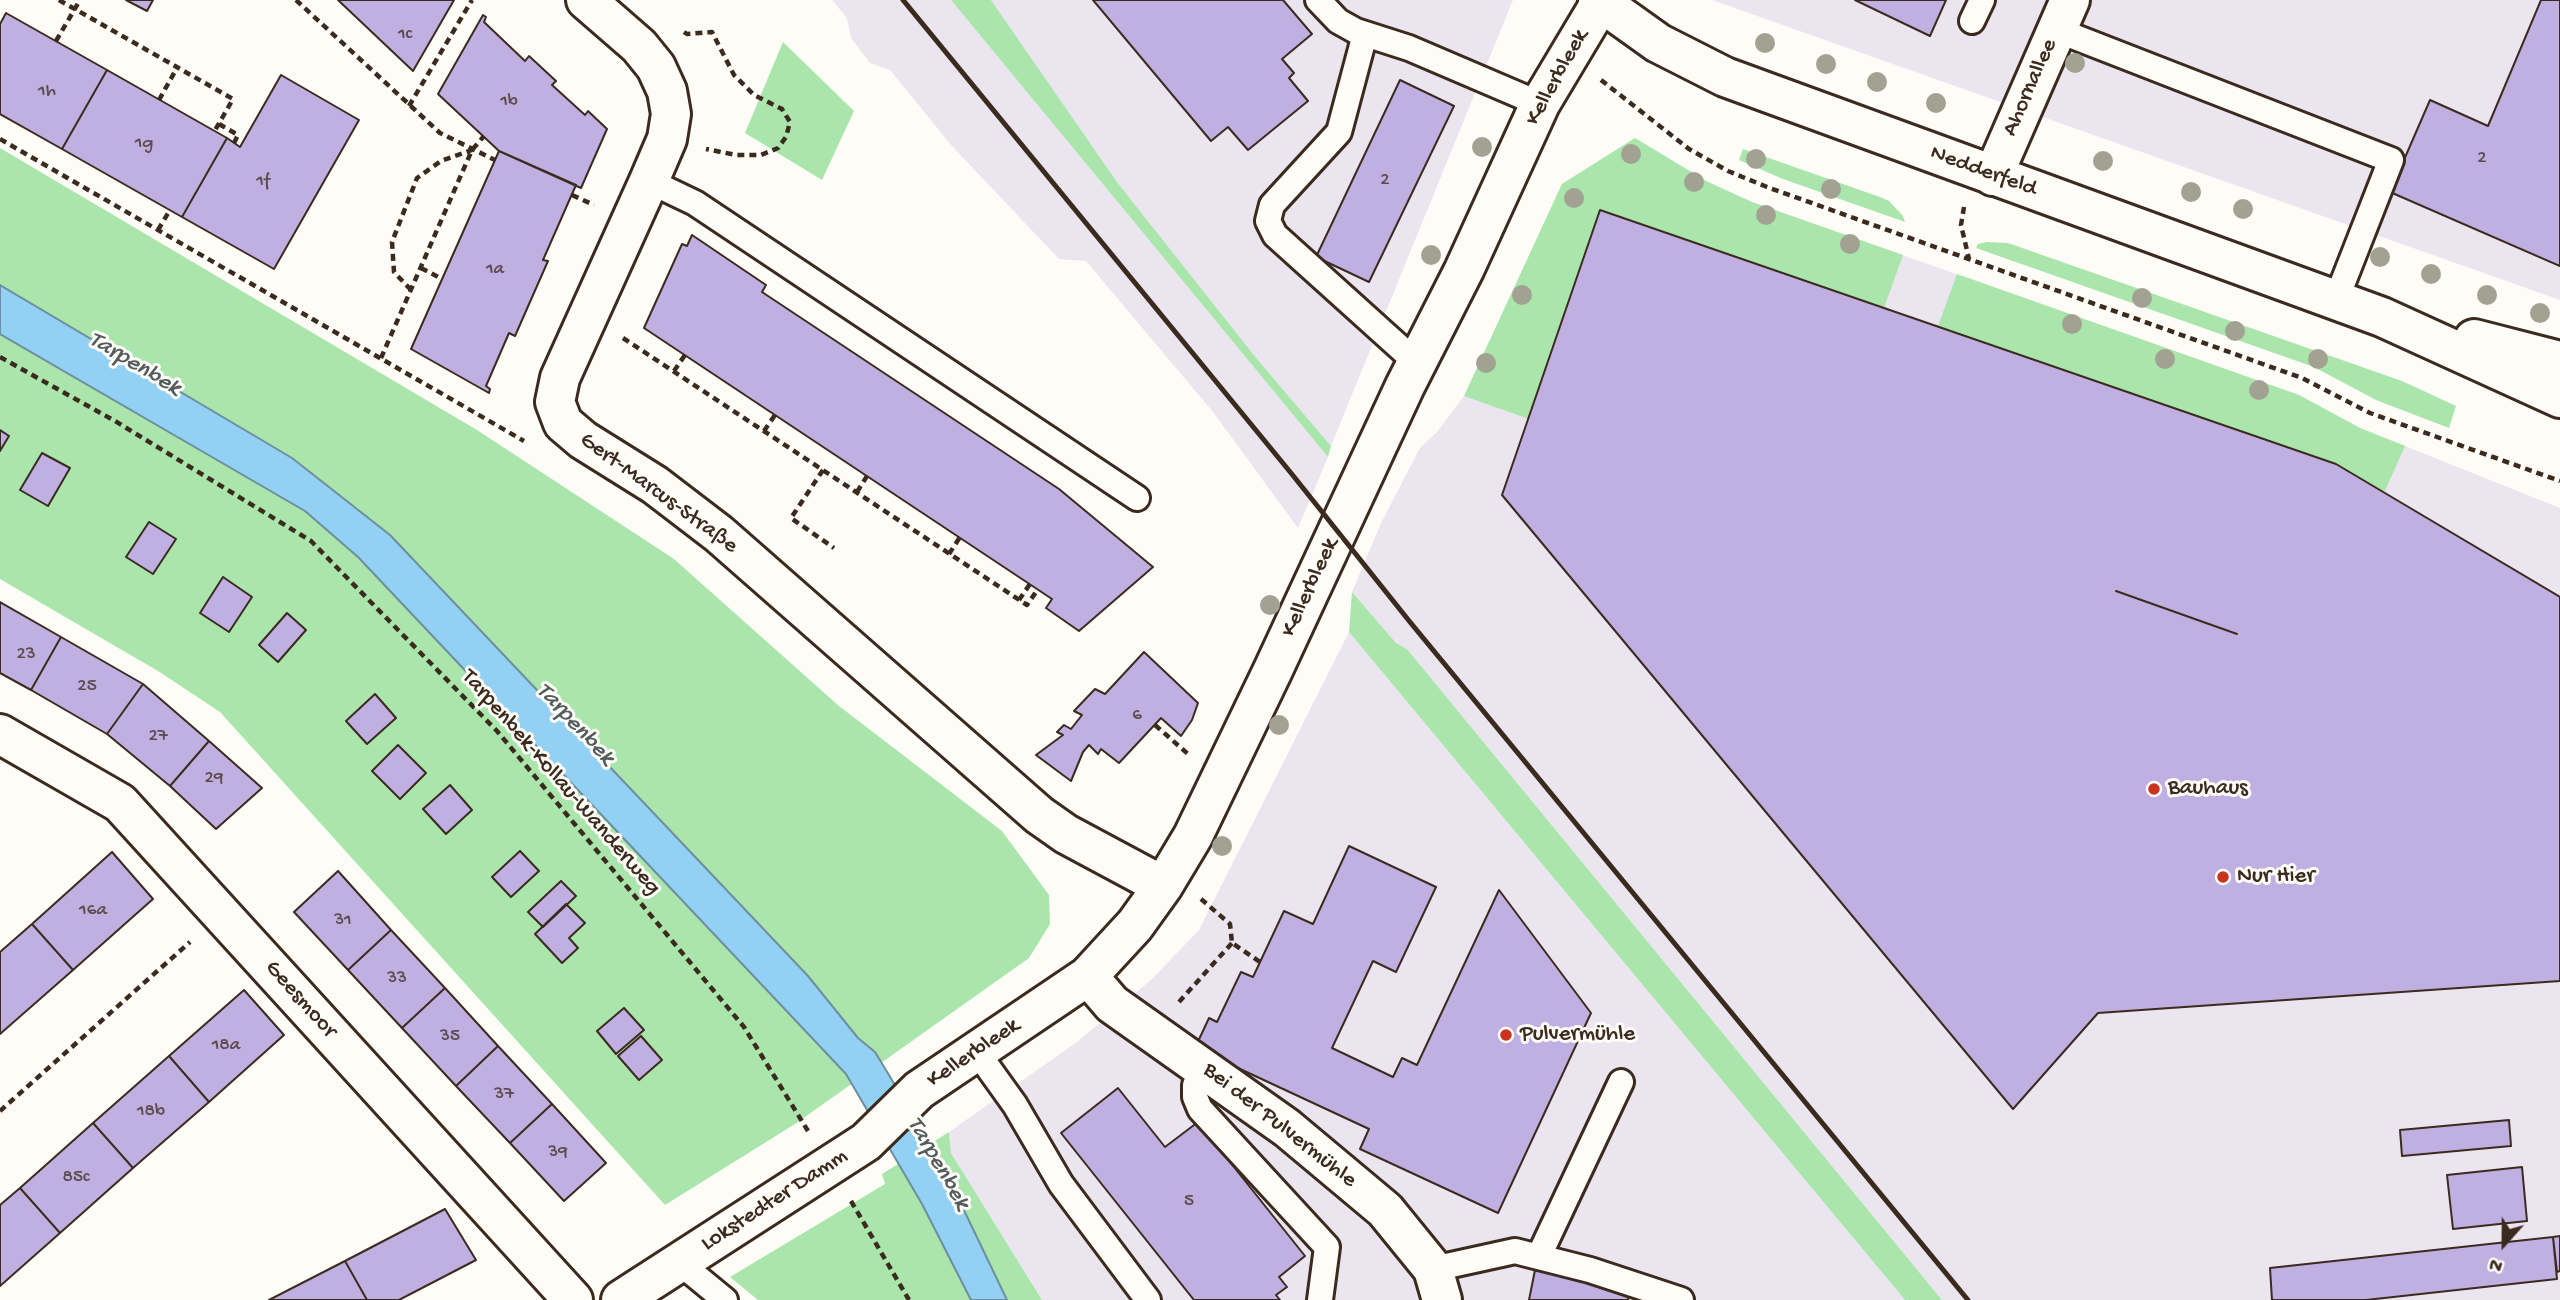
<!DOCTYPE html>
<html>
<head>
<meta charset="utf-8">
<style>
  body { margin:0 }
  #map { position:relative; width:2560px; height:1300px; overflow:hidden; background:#fdfcf7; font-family:"Gochi Hand",sans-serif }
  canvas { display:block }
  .north { position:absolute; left:2469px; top:1209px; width:70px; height:70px; -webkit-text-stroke:5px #fdfcf7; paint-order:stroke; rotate:201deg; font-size:19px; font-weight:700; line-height:28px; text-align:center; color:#3b2a1e }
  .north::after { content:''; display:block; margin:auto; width:24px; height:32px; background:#3b2a1e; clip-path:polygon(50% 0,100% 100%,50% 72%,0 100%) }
</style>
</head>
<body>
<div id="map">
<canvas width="2560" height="1300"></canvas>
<div class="north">N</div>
</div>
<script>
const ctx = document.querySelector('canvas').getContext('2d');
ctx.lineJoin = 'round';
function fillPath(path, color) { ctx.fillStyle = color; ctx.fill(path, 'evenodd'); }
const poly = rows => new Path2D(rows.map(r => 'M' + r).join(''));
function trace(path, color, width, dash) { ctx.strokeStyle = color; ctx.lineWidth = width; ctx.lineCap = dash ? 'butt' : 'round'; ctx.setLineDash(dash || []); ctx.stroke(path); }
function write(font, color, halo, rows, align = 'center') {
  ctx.font = font + ' "Gochi Hand",sans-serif'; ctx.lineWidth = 6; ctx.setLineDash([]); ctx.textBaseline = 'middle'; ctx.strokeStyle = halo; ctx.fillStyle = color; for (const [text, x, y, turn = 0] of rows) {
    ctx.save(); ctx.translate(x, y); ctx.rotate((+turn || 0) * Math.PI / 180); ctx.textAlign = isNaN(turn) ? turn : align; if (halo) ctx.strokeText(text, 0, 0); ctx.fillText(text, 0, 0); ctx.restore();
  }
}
const built = poly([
  [832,0,951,0,1328,457,1298,528,1213,412,1086,261,1059,259,952,146,890,70,870,63,851,38,847,18],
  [991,0,1513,0,1331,446,1257,359,1117,182],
  [1712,0,2560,0,2560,300],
  [1635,138,1708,182,1752,202,2299,395,2360,428,2560,508,2560,1300,1942,1300,1407,649,1396,643,1352,592,1382,521,1420,448,1437,432,1464,396,1562,184],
  [1349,632,1905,1300,1042,1300,951,1153,949,1132,1077,1042,1152,979,1199,930]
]);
const green = poly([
  [951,0,991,0,1117,182,1257,359,1331,446,1328,457],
  [783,42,854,111,822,180,745,133],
  [1635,138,1708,182,1752,202,1903,255,1884,308,1600,211,1529,419,1464,396,1562,184],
  [0,148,477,430,674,559,839,706,1002,831,1049,895,1050,924,1029,958,795,1124,665,1205,220,712,158,671,0,579],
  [1743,149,1880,197,1889,201,1903,216,1905,222,1783,179,1739,160],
  [1987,242,2008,243,2402,381,2456,406,2449,428,2376,400,2314,367,1976,248,1978,244],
  [1957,274,2299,395,2360,428,2405,446,2384,493,2336,464,1938,326],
  [1352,592,1396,643,1407,649,1942,1300,1905,1300,1349,632],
  [949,1132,951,1153,1042,1300,758,1300,730,1277,885,1184,882,1174]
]);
const water = poly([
  [0,285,292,458,390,535,808,976,858,1038,875,1052,938,1156,1007,1300,971,1300,922,1204,846,1074,358,557,305,511,0,334,0,285]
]);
const building = poly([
  [126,0,153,0,147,11,126,0],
  [338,0,454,0,413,71,338,0],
  [1093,0,1283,0,1312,34,1282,59,1294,73,1289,78,1308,101,1248,150,1228,127,1211,141,1093,0],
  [1855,0,1946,0,1930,36,1855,0],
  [2541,0,2560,0,2560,266,2390,192,2430,100,2488,126,2541,0],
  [6,13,107,70,62,149,0,114,0,24,6,13],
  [483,15,486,17,484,22,525,61,529,56,556,81,552,85,585,115,588,111,607,129,581,188,499,151,438,94,483,15],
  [107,70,227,138,182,217,62,149,107,70],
  [281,75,359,120,274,269,182,217,227,138,240,147,281,75],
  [1400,80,1454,106,1369,282,1316,257,1400,80],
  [499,151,576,185,543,260,548,261,515,336,509,333,486,386,490,389,489,393,411,349,499,151],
  [1600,210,2336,464,2560,597,2560,981,2098,1013,2013,1109,1502,495,1600,210],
  [692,235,766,285,762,292,1059,489,1153,567,1079,631,1046,608,1052,599,644,328,682,244,687,246,692,235],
  [0,430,9,436,0,451,0,430],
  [42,453,70,468,48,506,20,490,42,453],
  [149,522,176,539,153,574,126,557,149,522],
  [223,577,252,597,229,632,200,613,223,577],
  [0,602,61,637,31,690,0,673,0,602],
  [287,613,306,630,278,662,259,645,287,613],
  [61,637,143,684,107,734,31,690,61,637],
  [1144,652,1198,703,1192,720,1181,736,1161,718,1119,763,1101,749,1098,754,1089,745,1083,752,1071,781,1036,755,1063,735,1057,732,1064,725,1071,729,1082,715,1074,711,1095,689,1105,694,1144,652],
  [143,684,209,741,170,786,107,734,143,684],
  [375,694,396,718,367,744,346,721,375,694],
  [209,741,262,788,216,829,170,786,209,741],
  [398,745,426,773,400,799,372,771,398,745],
  [450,785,472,810,446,834,423,809,450,785],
  [1349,846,1436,887,1396,972,1373,961,1332,1048,1393,1077,1402,1058,1417,1065,1499,890,1591,1013,1498,1213,1360,1149,1369,1129,1195,1048,1209,1018,1217,1022,1241,972,1253,977,1284,911,1313,924,1349,846],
  [520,851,539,871,511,897,492,877,520,851],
  [112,852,153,899,73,970,32,924,112,852],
  [338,871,391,930,348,970,294,912,338,871],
  [561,881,576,896,543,927,528,912,561,881],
  [566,904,585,923,569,938,578,948,562,963,535,934,566,904],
  [32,924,73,970,0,1034,0,952,32,924],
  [391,930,445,988,402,1028,348,970,391,930],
  [445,988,498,1046,456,1086,402,1028,445,988],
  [244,990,284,1035,209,1102,169,1056,244,990],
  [624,1008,644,1030,616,1054,597,1031,624,1008],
  [641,1036,662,1060,639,1080,618,1056,641,1036],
  [498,1046,552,1104,510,1143,456,1086,498,1046],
  [169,1056,209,1102,133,1168,93,1123,169,1056],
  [1118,1088,1165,1147,1198,1122,1305,1256,1279,1277,1287,1287,1276,1295,1280,1300,1194,1300,1061,1133,1118,1088],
  [552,1104,606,1163,564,1201,510,1143,552,1104],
  [2509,1120,2511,1146,2402,1156,2400,1130,2509,1120],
  [93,1123,133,1168,60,1233,20,1188,93,1123],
  [2522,1167,2527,1221,2453,1229,2447,1175,2522,1167],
  [20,1188,60,1233,0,1286,0,1205,20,1188],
  [445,1209,476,1260,399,1300,367,1300,345,1261,445,1209],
  [2560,1236,2560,1271,2557,1272,2553,1237,2560,1236],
  [2553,1237,2557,1279,2366,1300,2272,1300,2270,1268,2553,1237],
  [345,1261,367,1300,269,1300,345,1261],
  [1535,1270,1630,1289,1628,1300,1529,1300,1535,1270]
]);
const path = poly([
  [59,0,233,99,214,132],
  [296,0,440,133,495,160],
  [684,32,687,34,712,32,734,75,754,95,782,109,790,122,786,137,778,148,761,155,736,155,706,149],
  [56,41,80,0],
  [1601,80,1689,149,1728,171,1767,187,2302,378,2370,413,2560,481],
  [159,100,178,66],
  [409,106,472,0],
  [219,124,238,135,234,143],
  [0,139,524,441],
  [572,195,594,205],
  [1964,207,1961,225,1969,259],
  [158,230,170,210],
  [421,268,442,279],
  [411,290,394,272,392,242,417,178,441,161,472,150],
  [623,338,1027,605,1038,589],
  [0,357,115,421,311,541,497,731,744,1027,808,1131],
  [381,358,472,150,484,136],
  [674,371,685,355],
  [764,431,775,415],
  [823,470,791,518,834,548],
  [857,492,867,476],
  [949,554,960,537],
  [1019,600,1030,584],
  [1155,725,1188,754],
  [1201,899,1230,924,1232,943,1260,962],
  [1179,1002,1232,943],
  [0,1111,190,942],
  [851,1201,909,1300]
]);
const lane = poly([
  [1318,0,1338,21,1356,31,1409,48,1540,104],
  [1972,21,1982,0],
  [2057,30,2391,160,2336,300],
  [1365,34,1339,132,1272,205,1268,221,1275,235,1417,363],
  [649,181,695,203,1137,498],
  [977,1052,1015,1105,1061,1184,1148,1300],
  [1204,1068,1195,1085,1195,1097,1200,1109,1327,1247,1320,1300],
  [1539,1256,1621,1082],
  [680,1263,725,1300],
  [1433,1269,1515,1251,1590,1270,1681,1300]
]);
const street = poly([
  [586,0,639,46,656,67,667,91,671,114,667,139,649,181,560,378,555,402,563,423,583,440,655,485,719,534,1039,815,1066,834,1163,886],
  [1993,176,2070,0],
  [0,734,120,803,573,1300],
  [1088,976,1112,1004,1287,1128,1385,1210,1433,1269,1442,1300],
  [621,1300,866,1142,919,1090,1088,976,1135,925,1163,886,1193,836,1273,670,1405,386,1464,270,1540,104,1601,2]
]);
const secondary = poly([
  [1598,0,1658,43,1725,77,2382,317,2560,398],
  [2474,339,2560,361]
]);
const tram = poly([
  [2116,591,2237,634]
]);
const rail = poly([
  [903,0,1291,473,1410,622,1968,1300]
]);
const trees = [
  [1765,43],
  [2075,63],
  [1826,64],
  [1877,82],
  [1936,103],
  [1482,147],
  [1631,154],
  [1756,159],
  [2103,161],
  [1694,182],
  [1831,189],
  [2191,192],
  [1574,198],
  [2243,209],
  [1766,215],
  [1850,244],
  [1431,255],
  [2380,257],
  [2431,274],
  [1522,295],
  [2487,295],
  [2142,298],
  [2540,313],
  [2072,324],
  [2235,331],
  [2165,359],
  [2318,359],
  [1486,363],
  [2259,390],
  [1270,605],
  [1279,725],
  [1222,846]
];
const markers = [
  [2154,789,7,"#c8321e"],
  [2223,877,7,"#c8321e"],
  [1506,1035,7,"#c8321e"]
];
const numberNames = [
  ["1c",405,35],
  ["1h",47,92],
  ["1b",509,102],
  ["1g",144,144],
  ["2",2482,159],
  ["2",1385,181],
  ["1f",263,182],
  ["1a",495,270],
  ["23",26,655],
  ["25",87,687],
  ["6",1137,716],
  ["27",158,737],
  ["29",214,779],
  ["16a",93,911],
  ["31",343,921],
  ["33",397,979],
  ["35",450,1037],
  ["18a",226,1046],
  ["37",504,1095],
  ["18b",151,1112],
  ["39",558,1153],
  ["85c",76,1178],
  ["5",1189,1202]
];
const streetNames = [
  ["Kellerbleek",1558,78,-61],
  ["Ahornallee",2031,88,-66],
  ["Nedderfeld",1983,172,20],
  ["Gert-Marcus-Straße",658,494,36],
  ["Kellerbleek",1311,588,-65],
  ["Tarpenbek-Kollau-Wanderweg",560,783,49],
  ["Geesmoor",300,1000,48],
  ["Kellerbleek",974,1054,-34],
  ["Bei der Pulvermühle",1279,1126,38],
  ["Lokstedter Damm",775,1201,-33]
];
const poiNames = [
  ["Bauhaus",2168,789],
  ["Nur Hier",2237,877],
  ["Pulvermühle",1520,1035]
];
const waterNames = [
  ["Tarpenbek",134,365,31],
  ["Tarpenbek",574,725,47],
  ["Tarpenbek",937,1164,60]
];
fillPath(built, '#ebe5f0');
fillPath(green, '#aae5ab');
fillPath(water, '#92d1f3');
trace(water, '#6f8e9e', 2);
fillPath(building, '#c0b0e1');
trace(building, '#3b2a1e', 2);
trace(lane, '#3b2a1e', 30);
trace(street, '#3b2a1e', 44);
trace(secondary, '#3b2a1e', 44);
trace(path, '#3b2a1e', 4.5, [7, 5]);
trace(lane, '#fdfcf7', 24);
trace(street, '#fdfcf7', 38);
trace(secondary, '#fdfcf7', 38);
trace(tram, '#3b2a1e', 2);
trace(rail, '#3b2a1e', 5);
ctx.fillStyle = '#a2a293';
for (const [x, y] of trees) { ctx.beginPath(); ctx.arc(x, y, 10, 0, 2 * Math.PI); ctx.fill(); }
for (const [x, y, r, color] of markers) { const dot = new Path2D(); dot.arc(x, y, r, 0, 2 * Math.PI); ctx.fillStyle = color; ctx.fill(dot); trace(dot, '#fdfcf7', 2.5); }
write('19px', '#5c4c4f', null, numberNames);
write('23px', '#3b2a1e', '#fdfcf7', streetNames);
write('23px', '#3b2a1e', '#fdfcf7', poiNames, 'left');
write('italic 24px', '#555c5e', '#fdfcf7', waterNames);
</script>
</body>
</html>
